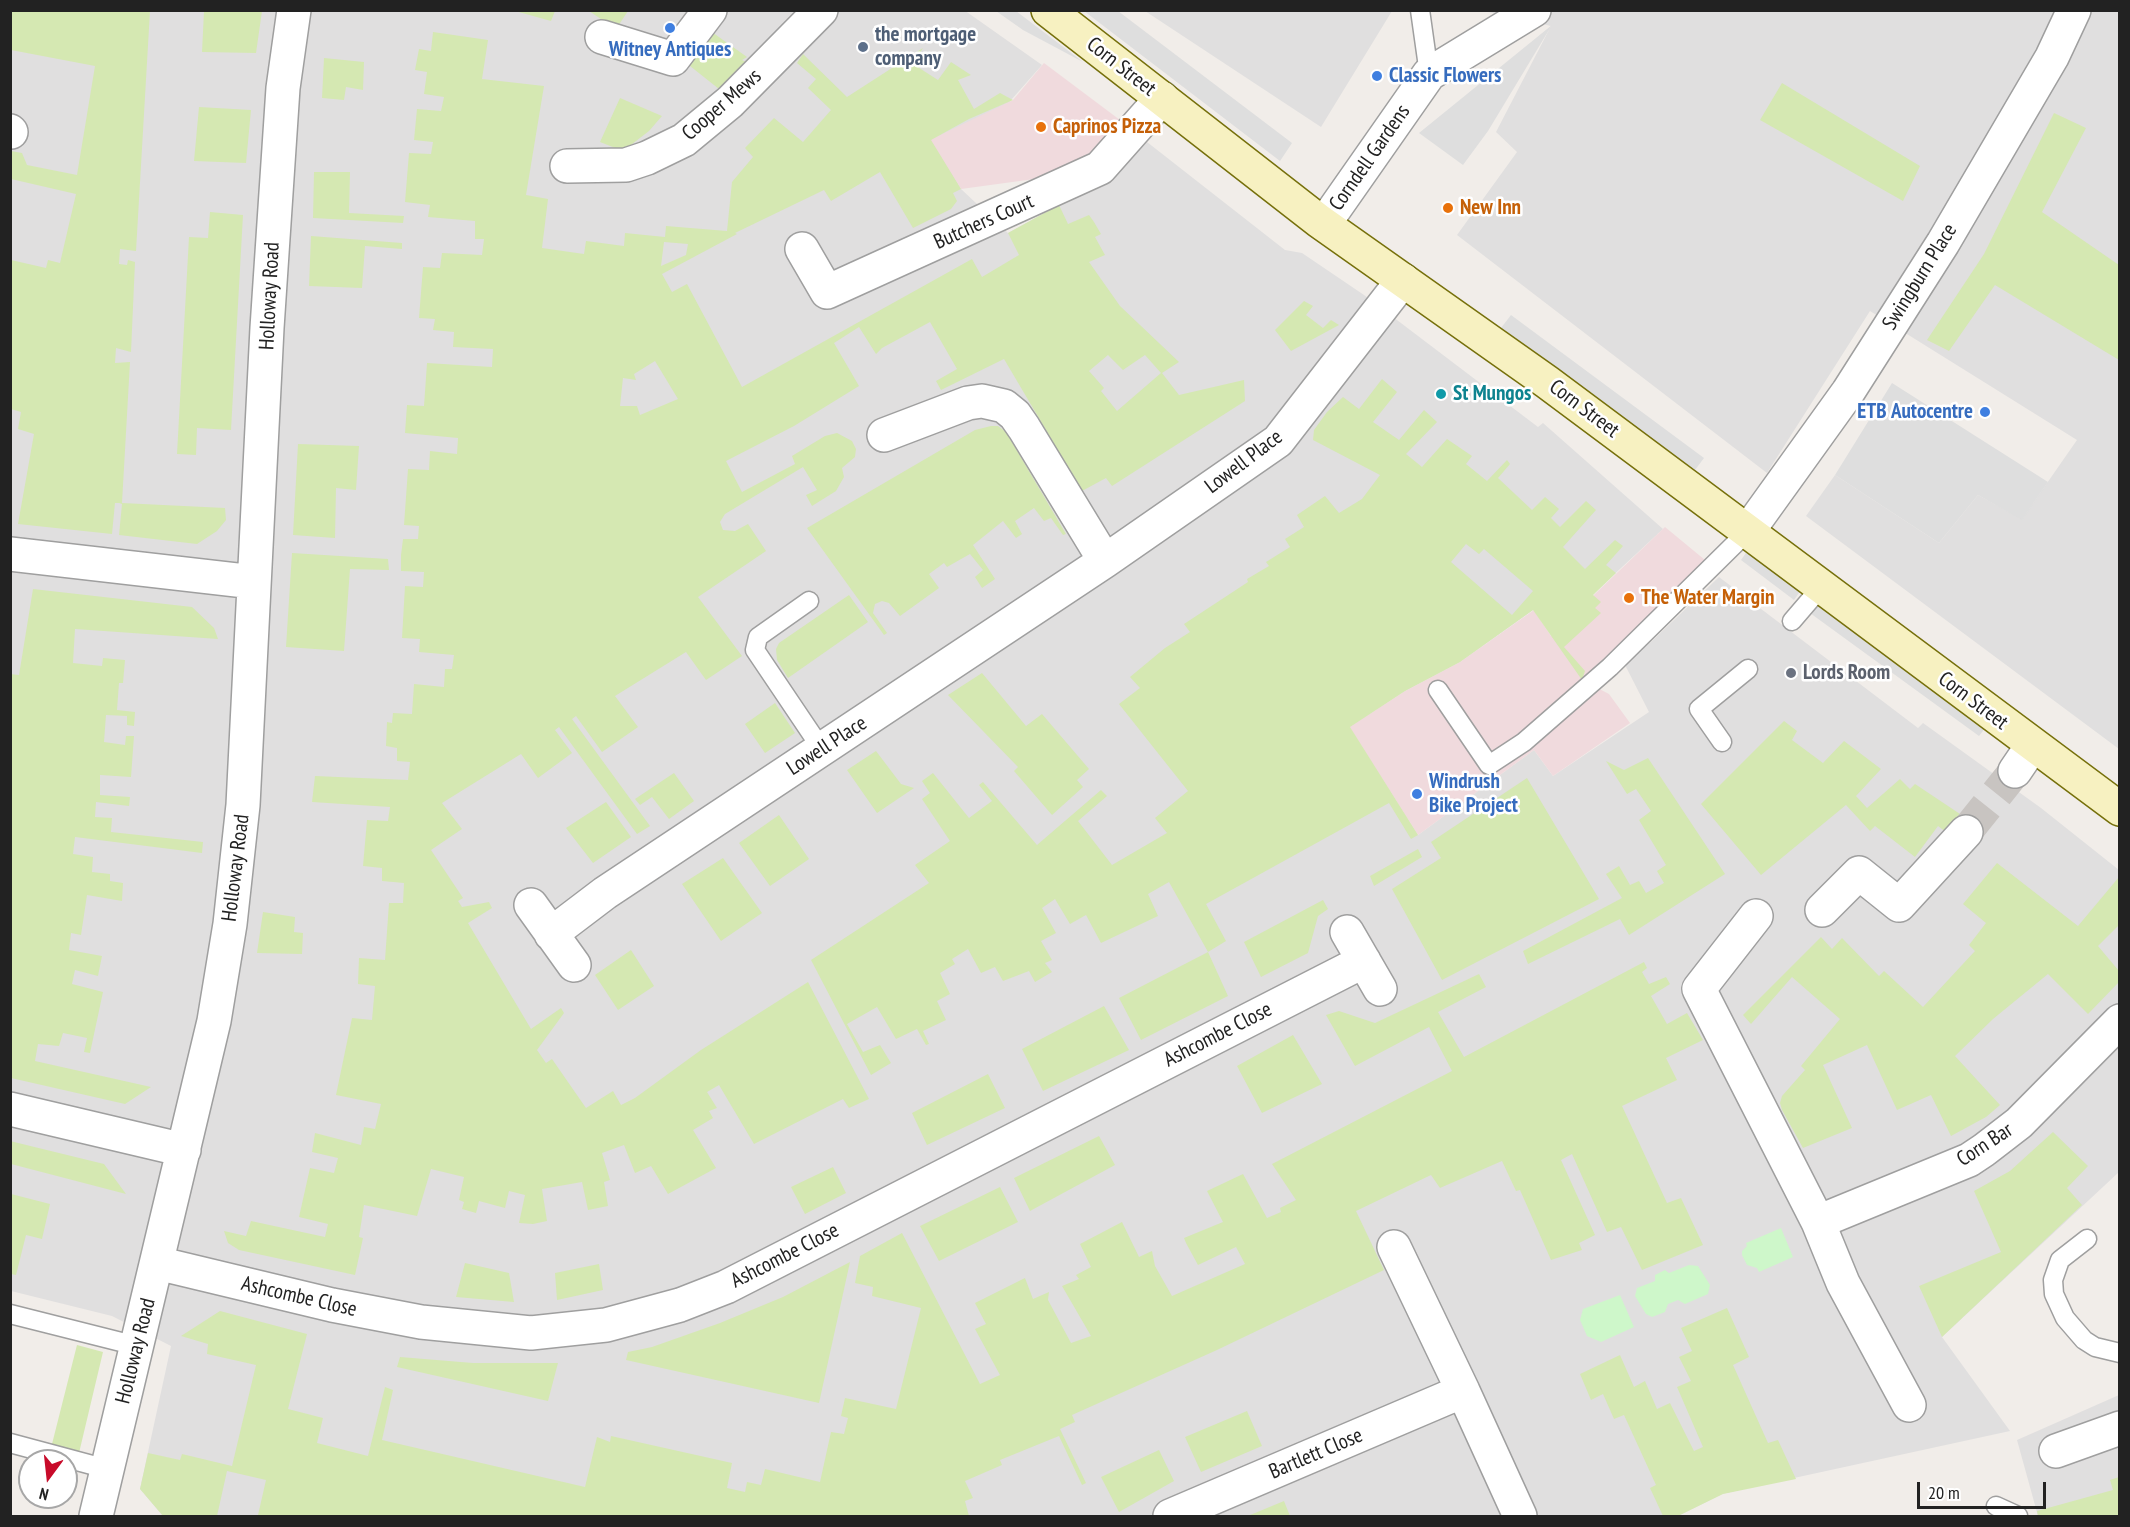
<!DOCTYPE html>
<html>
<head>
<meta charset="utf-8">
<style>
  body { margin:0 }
  #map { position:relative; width:2130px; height:1527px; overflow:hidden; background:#f1ede9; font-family:"PT Sans Narrow",sans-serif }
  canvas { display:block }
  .frame { position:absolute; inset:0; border:12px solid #222; pointer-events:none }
  .north { position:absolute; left:18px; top:1449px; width:60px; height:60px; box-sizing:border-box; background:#fff; border:2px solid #a7a7a7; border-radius:50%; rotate:195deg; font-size:16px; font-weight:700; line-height:24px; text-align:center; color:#222 }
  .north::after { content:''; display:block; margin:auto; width:21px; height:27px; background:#c80b2a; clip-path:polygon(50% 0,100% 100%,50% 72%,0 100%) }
  .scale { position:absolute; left:1917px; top:1482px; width:129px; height:27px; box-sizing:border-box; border:3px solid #222; border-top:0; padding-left:8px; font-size:18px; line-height:21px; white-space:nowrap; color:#222; -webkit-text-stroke:4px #fff; paint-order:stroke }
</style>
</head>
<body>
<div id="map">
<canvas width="2130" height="1527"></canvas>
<div class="frame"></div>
<div class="north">N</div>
<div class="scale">20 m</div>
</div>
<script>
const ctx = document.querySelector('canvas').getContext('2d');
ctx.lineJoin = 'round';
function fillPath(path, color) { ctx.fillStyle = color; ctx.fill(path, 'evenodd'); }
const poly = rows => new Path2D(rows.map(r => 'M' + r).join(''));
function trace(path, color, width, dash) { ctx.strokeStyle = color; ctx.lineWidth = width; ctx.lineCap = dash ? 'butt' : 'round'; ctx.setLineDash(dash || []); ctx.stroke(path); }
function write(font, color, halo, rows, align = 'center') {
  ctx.font = font + ' "PT Sans Narrow",sans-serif'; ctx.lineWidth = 5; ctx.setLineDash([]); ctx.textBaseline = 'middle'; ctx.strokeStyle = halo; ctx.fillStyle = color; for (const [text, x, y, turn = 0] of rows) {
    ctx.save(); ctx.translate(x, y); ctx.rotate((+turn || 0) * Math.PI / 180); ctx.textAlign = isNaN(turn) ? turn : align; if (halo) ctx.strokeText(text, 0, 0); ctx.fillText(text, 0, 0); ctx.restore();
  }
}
const residential = poly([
  [964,10,1042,65,950,169,961,189,1008,233,1059,205,1106,185,1147,142,1285,250,1302,253,1364,295,1538,427,1543,423,1663,529,1592,595,1533,610,1460,662,1405,691,1350,727,1418,835,1534,750,1553,776,1649,712,1624,663,1652,641,1719,577,1918,728,1923,723,2041,808,2119,870,2119,1172,1942,1337,2010,1431,1748,1488,1722,1494,1678,1516,163,1516,140,1489,171,1346,112,1316,11,1291,10,11],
  [1392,11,1321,127,1145,11,1392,10],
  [1484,11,2119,11,2119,749,1806,516,1835,475,1939,543,1978,495,2022,519,2077,440,1870,311,1767,473,1457,235,1517,152,1496,132,1551,26],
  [2119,1395,2119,1516,2038,1516,2017,1440]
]);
const commercial = poly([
  [1044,63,1124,123,1095,159,1049,177,961,189,930,140,1013,100],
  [1665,527,1705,560,1582,680,1609,694,1630,723,1553,776,1534,750,1418,835,1349,727,1405,691,1460,662,1534,610,1551,636]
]);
const grass = poly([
  [11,10,150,11,136,251,120,249,119,264,127,265,128,260,135,262,131,352,116,348,115,363,130,362,122,503,225,508,226,520,217,531,197,544,119,535,122,504,119,503,115,503,112,534,18,524,34,434,18,429,21,412,11,409,11,260,46,268,48,260,60,263,76,194,11,179,11,151,22,153,27,165,77,175,95,66,11,50],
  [204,11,262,11,256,53,202,52],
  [515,11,555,10,555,11,551,21],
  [589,11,628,11,616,29],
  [709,30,747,57,742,60,748,63,727,88,719,89,685,62],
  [433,32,488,40,482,79,544,86,526,195,548,199,542,248,584,254,586,241,624,246,625,233,665,237,666,226,727,231,732,182,753,157,745,148,774,118,803,142,831,110,808,88,816,79,797,63,803,54,847,97,923,48,913,64,938,80,951,62,971,75,958,80,974,109,1000,93,1013,100,969,119,931,140,961,189,953,193,957,201,951,209,913,228,880,172,831,201,824,190,735,233,737,234,662,274,672,292,687,284,742,387,972,259,982,277,1019,255,1008,233,1059,205,1068,224,1089,215,1094,222,1101,234,1095,237,1105,255,1089,262,1120,306,1179,362,1162,373,1179,395,1244,380,1245,401,1112,486,1106,478,1082,491,1004,359,941,390,936,381,957,369,930,322,882,348,876,354,859,327,834,343,859,386,794,426,726,461,742,492,795,464,792,456,825,436,837,433,852,441,856,449,855,457,842,468,844,477,836,491,812,506,806,495,817,490,803,467,725,514,720,522,723,530,735,531,748,524,766,551,698,597,742,656,706,680,686,652,615,696,638,727,602,752,576,716,572,719,650,826,637,834,559,727,555,730,572,753,538,778,521,754,442,803,462,829,431,850,463,898,458,901,462,907,489,902,492,908,468,923,531,1029,561,1008,564,1013,537,1050,546,1063,552,1059,586,1108,613,1091,621,1105,635,1098,701,1050,808,982,869,1099,849,1108,843,1099,754,1144,719,1085,707,1092,717,1108,709,1111,713,1118,693,1130,716,1168,668,1194,651,1166,635,1173,624,1145,602,1153,610,1180,604,1182,608,1206,588,1210,582,1182,542,1189,547,1221,533,1224,519,1223,525,1195,509,1191,505,1208,479,1201,476,1213,462,1209,464,1202,459,1200,464,1177,431,1169,417,1216,364,1205,359,1237,363,1238,355,1275,239,1250,228,1243,224,1231,246,1236,251,1221,325,1237,328,1224,299,1217,310,1168,334,1173,338,1158,312,1152,315,1133,361,1145,364,1127,375,1129,381,1104,336,1095,352,1018,372,1020,375,986,358,984,359,958,385,960,389,903,403,903,404,883,382,881,382,868,363,866,367,820,388,821,390,807,312,802,315,776,408,780,410,762,397,761,397,748,386,746,387,722,392,723,393,713,412,714,414,684,444,687,445,669,452,669,454,655,419,652,420,639,402,638,405,586,423,587,424,572,401,571,401,555,403,539,418,539,419,526,404,525,408,469,429,470,430,451,457,454,458,438,405,433,407,405,424,406,427,363,492,367,493,349,453,347,454,332,433,330,435,319,419,318,423,267,440,268,442,253,482,255,484,239,475,239,475,221,428,217,430,205,405,202,409,153,431,154,433,142,414,140,417,109,441,111,444,97,424,94,427,72,415,70,419,49,431,51],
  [664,242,688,244,686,255,661,266],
  [1108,355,1123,370,1145,355,1161,373,1117,411,1101,391,1104,388,1089,371],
  [655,361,678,399,640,415,637,406,620,406,623,378,636,380,634,374],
  [324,58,364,62,363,90,346,87,344,100,322,98],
  [1782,83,1920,166,1903,201,1760,120],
  [620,98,662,116,649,131,623,151,600,142],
  [199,107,251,110,246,163,194,161],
  [2054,113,2086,128,2042,212,2119,265,2119,360,1995,285,1949,351,1927,340,1984,254],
  [314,172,350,172,349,213,404,216,403,223,313,218],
  [210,212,243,215,231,430,197,428,196,455,177,454,189,237,208,238],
  [311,236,402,243,402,249,365,246,362,288,309,286],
  [1304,301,1313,306,1306,315,1323,328,1331,320,1339,325,1291,351,1275,330],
  [1382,379,1397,392,1373,422,1399,440,1424,410,1437,422,1406,454,1422,467,1447,439,1472,456,1466,464,1487,481,1507,460,1510,464,1498,478,1532,510,1545,497,1559,509,1551,518,1560,527,1586,501,1596,510,1563,547,1585,569,1615,540,1623,546,1606,565,1616,573,1593,595,1601,602,1595,608,1601,613,1564,647,1585,671,1582,680,1533,610,1460,662,1405,691,1350,727,1418,835,1411,839,1389,803,1206,904,1226,941,1208,952,1228,996,1141,1040,1119,998,1208,952,1169,882,1148,894,1158,916,1101,943,1086,915,1070,924,1055,899,1042,908,1056,933,1041,941,1052,960,1045,963,1052,972,1035,982,1029,971,1003,981,995,967,981,973,968,949,952,959,955,964,940,973,950,994,937,1001,946,1020,923,1031,929,1044,926,1045,917,1029,896,1039,877,1007,847,1024,863,1052,880,1045,891,1063,871,1075,811,960,929,883,915,865,950,841,922,799,930,793,922,781,933,773,969,818,992,801,979,785,983,782,1037,845,1101,790,1107,796,1078,821,1112,865,1167,833,1155,818,1188,791,1119,704,1140,688,1130,677,1165,648,1190,632,1184,624,1248,582,1247,579,1269,566,1266,562,1290,547,1285,539,1304,527,1297,515,1325,496,1339,513,1362,499,1380,475,1313,440,1314,430,1327,412,1343,397,1359,409],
  [1466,544,1479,554,1484,549,1533,591,1512,615,1451,562],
  [991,426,998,426,1006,432,1066,534,1063,535,1051,518,1044,521,1034,508,1015,521,1022,534,1016,538,1003,521,973,545,995,579,982,588,975,577,983,570,970,554,947,567,944,563,929,574,939,588,900,616,889,603,882,601,875,604,873,613,887,633,884,635,807,528,975,430],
  [298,444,359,446,356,490,336,488,335,538,293,535],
  [292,553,388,559,389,570,350,569,344,651,286,647],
  [33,589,192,607,214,628,218,639,75,629,73,663,102,666,103,658,125,660,123,683,119,683,117,710,135,712,134,726,127,725,127,716,106,715,104,742,125,745,126,736,134,736,131,777,100,775,100,795,130,797,129,806,96,802,95,817,112,818,111,832,203,842,202,853,75,837,73,854,93,857,92,872,110,874,110,881,123,883,122,901,87,895,81,935,71,933,69,950,102,956,98,976,75,970,72,984,103,992,90,1053,84,1052,87,1038,63,1033,59,1046,38,1044,35,1061,151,1087,125,1104,11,1078,10,674,19,675],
  [849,595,868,622,788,678,777,660,776,649,779,643],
  [982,673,1026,726,1042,714,1089,769,1077,780,1083,787,1052,815,1014,771,1018,767,948,695],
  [775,703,795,733,765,753,745,724],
  [1784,721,1797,731,1792,740,1823,763,1844,741,1881,769,1856,796,1867,808,1900,779,1910,789,1915,784,1963,816,1950,835,1938,826,1915,857,1875,826,1870,831,1846,805,1761,875,1701,804],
  [876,751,901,784,914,788,877,813,847,770],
  [1648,758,1725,874,1629,935,1620,919,1528,964,1523,951,1622,898,1606,874,1619,866,1630,885,1639,881,1646,893,1664,883,1657,871,1666,865,1639,820,1651,811,1636,789,1627,794,1606,761,1624,770],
  [674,773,694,801,669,819,652,797,640,805,635,799],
  [1527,778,1599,899,1442,980,1392,889,1441,858,1431,842],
  [606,802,631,837,593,863,566,828],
  [779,815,809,859,770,886,739,843],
  [1418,849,1422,857,1374,886,1370,876],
  [723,858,762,913,721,941,682,884],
  [1997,863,2078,926,2119,877,2119,925,2098,946,2119,971,2119,982,2088,1014,2048,974,1993,1019,1955,1056,2000,1105,1986,1117,1951,1136,1931,1095,1897,1110,1867,1045,1823,1065,1852,1128,1803,1148,1782,1110,1780,1103,1782,1096,1805,1070,1801,1066,1840,1019,1792,977,1751,1024,1743,1015,1821,937,1832,949,1842,938,1879,976,1884,971,1923,1007,1975,951,1969,945,1986,923,1963,904],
  [1323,900,1328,909,1318,916,1308,953,1261,977,1244,942],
  [263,912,295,917,294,932,303,933,302,954,257,953],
  [631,950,654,986,618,1010,595,975],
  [1644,962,1647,968,1642,972,1649,984,1666,977,1670,984,1651,996,1667,1024,1687,1013,1703,1040,1666,1058,1677,1080,1622,1106,1667,1203,1681,1198,1703,1245,1642,1270,1621,1227,1607,1232,1572,1154,1561,1160,1595,1235,1579,1243,1582,1250,1551,1260,1520,1190,1516,1191,1502,1161,1440,1188,1431,1175,1356,1211,1384,1270,1217,1350,1072,1415,1075,1422,1060,1429,1086,1483,1082,1485,1059,1436,1000,1460,1002,1465,965,1481,973,1498,965,1501,969,1516,275,1516,258,1515,266,1480,227,1471,217,1516,163,1516,140,1489,148,1453,180,1460,182,1454,232,1466,256,1365,207,1354,208,1344,181,1336,220,1311,307,1334,288,1409,323,1418,317,1443,368,1456,385,1387,393,1390,382,1440,585,1487,597,1437,610,1442,611,1436,732,1463,727,1488,745,1492,747,1482,761,1485,765,1469,820,1482,831,1432,844,1434,848,1418,841,1416,845,1398,896,1409,921,1308,872,1296,873,1287,855,1283,860,1256,902,1233,980,1384,1000,1375,975,1329,986,1324,975,1303,1025,1278,1033,1299,1049,1292,1048,1300,1071,1343,1091,1336,1062,1286,1079,1279,1076,1275,1091,1267,1080,1244,1122,1222,1139,1257,1152,1251,1155,1266,1172,1296,1245,1264,1236,1247,1198,1265,1186,1243,1184,1238,1223,1222,1207,1191,1243,1174,1267,1218,1281,1212,1280,1208,1296,1200,1272,1164,1452,1071,1429,1027,1355,1066,1326,1015,1339,1011,1375,1023,1479,974,1486,987,1438,1012,1464,1057],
  [1104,1006,1129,1050,1043,1091,1022,1049],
  [1293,1035,1322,1084,1262,1113,1237,1066],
  [988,1074,1005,1108,927,1145,912,1113],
  [2053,1132,2088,1166,2067,1188,2082,1205,1942,1337,1919,1286,2001,1252,1974,1191,2010,1171],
  [1099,1136,1115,1165,1030,1211,1014,1178],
  [10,1141,104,1164,126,1194,11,1164],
  [833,1167,846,1193,805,1214,791,1187],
  [1000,1187,1018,1222,939,1261,920,1226],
  [11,1194,50,1204,42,1239,26,1235,16,1275,11,1274],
  [850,1262,819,1403,626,1360,628,1352,652,1347,720,1323,783,1297],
  [465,1263,509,1273,514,1302,456,1297],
  [599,1264,603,1290,557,1300,555,1273],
  [1727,1308,1749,1357,1733,1365,1768,1443,1778,1440,1796,1479,1723,1494,1678,1516,1663,1516,1650,1488,1656,1485,1624,1415,1614,1419,1603,1394,1591,1400,1580,1374,1620,1355,1634,1387,1645,1381,1657,1409,1670,1403,1694,1451,1703,1447,1677,1387,1691,1381,1679,1357,1692,1351,1681,1328],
  [77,1345,103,1352,79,1453,52,1444],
  [400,1357,473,1363,558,1363,548,1401,397,1367],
  [1247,1411,1262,1446,1201,1472,1185,1437],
  [1159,1450,1174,1481,1119,1512,1101,1477],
  [2119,1477,2119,1516,2038,1516,2037,1511,2113,1490,2110,1480],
  [1284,1501,1290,1516,1247,1516,1255,1513]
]);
const park = poly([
  [1781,1228,1793,1257,1759,1272,1757,1268,1747,1265,1742,1255,1742,1251,1747,1246,1746,1243],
  [1689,1265,1698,1266,1710,1285,1708,1294,1685,1304,1678,1300,1668,1304,1665,1312,1652,1317,1646,1314,1635,1296,1637,1288,1655,1281,1655,1275,1665,1270,1669,1273],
  [1620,1295,1634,1327,1601,1342,1587,1336,1580,1320,1583,1309]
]);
const parking = poly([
  [996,11,1016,11,1083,62,1023,30],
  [1084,11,1118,11,1292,143,1280,161],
  [1552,25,1488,131,1463,165,1419,133],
  [1511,315,1704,458,1695,470,1501,328],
  [1892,383,2048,482,2022,520,1978,495,1939,543,1835,475],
  [1748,550,1801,590,1794,600,1741,560],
  [1818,602,1986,727,1979,736,1810,613]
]);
const streetTunnel = poly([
  [1966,832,2015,771]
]);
const lane = poly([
  [1420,10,1429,74],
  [809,601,758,637,755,650,821,748],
  [1792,621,1822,586],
  [1438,690,1489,765,1524,742,1610,667,1748,531],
  [1722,742,1699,709,1748,669],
  [2087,1239,2060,1260,2053,1280,2054,1294,2065,1318,2084,1340,2095,1347,2120,1353],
  [10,1314,137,1346],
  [10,1443,107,1469],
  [1996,1506,2018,1516]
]);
const street = poly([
  [602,37,673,59,710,10],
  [10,131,11,132],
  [567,166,626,165,647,158,684,140,730,102,821,10],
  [1324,224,1429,74,1534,10],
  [802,249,827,292,1100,168,1162,98],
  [884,435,968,403,982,401,1004,406,1015,415,1024,428,1105,561],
  [1748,531,1848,392,1943,243,2052,57,2074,10],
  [10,554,254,582],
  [2015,771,2032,746],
  [531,905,574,965],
  [1822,910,1859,873,1899,905,1966,832],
  [1756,916,1699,989,1818,1222,1843,1283,1909,1405],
  [1347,932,1380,989],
  [551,934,605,893,1105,561,1278,441,1403,280],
  [10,1109,184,1150],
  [1818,1222,1969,1160,1984,1150,2019,1123,2120,1021],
  [157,1263,332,1305,421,1322,531,1333,606,1325,680,1305,726,1287,1364,961],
  [1463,1391,1520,1516],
  [2056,1451,2120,1428],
  [96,1516,214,1021,230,924,243,805,267,328,283,88,294,10],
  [1170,1516,1463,1391,1394,1247]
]);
const secondary = poly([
  [1048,10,1319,221,1547,382,2120,809]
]);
const markers = [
  [670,28,6,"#3f7fe0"],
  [863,47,6,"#5c6f8a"],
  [1377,76,6,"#3f7fe0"],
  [1041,127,6,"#e8710a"],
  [1448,208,6,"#e8710a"],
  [1441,394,6,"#0f9aa8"],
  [1985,412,6,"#3f7fe0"],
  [1629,598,6,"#e8710a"],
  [1791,673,6,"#6b7280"],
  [1417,794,6,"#3f7fe0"]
];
const serviceNames = [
  ["the mortgage",875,35],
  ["company",875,59]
];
const shopNames = [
  ["Witney Antiques",670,50,"center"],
  ["Classic Flowers",1389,76],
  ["ETB Autocentre",1973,412,"right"],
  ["Windrush",1429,782],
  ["Bike Project",1429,806]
];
const streetNames = [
  ["Corn Street",1121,67,38],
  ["Cooper Mews",722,105,-41],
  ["Corndell Gardens",1370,158,-55],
  ["Butchers Court",984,222,-24],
  ["Swingburn Place",1920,277,-58],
  ["Holloway Road",270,296,-87],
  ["Corn Street",1584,409,37],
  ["Lowell Place",1244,462,-37],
  ["Corn Street",1973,701,37],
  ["Lowell Place",827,746,-33],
  ["Holloway Road",236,868,-83],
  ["Ashcombe Close",1218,1035,-27],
  ["Corn Bar",1985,1145,-33],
  ["Ashcombe Close",785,1256,-27],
  ["Ashcombe Close",299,1297,13],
  ["Holloway Road",136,1351,-76],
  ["Bartlett Close",1316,1454,-23]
];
const foodNames = [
  ["Caprinos Pizza",1053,127],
  ["New Inn",1460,208],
  ["The Water Margin",1641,598]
];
const cultureNames = [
  ["St Mungos",1453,394]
];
const worshipNames = [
  ["Lords Room",1803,673]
];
fillPath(residential, '#e0dfdf');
fillPath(commercial, '#f0dadd');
fillPath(grass, '#d5e8b2');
fillPath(park, '#cef7ca');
fillPath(parking, '#dedede');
trace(streetTunnel, '#c8c4c1', 33, [33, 16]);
trace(lane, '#9f9f9f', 21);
trace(street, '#9f9f9f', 36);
trace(secondary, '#76700b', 36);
trace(lane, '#fff', 18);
trace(street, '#fff', 33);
trace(secondary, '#f7f1c1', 33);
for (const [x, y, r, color] of markers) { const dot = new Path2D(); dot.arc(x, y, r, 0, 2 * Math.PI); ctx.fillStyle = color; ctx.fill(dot); trace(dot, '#fff', 2); }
write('bold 21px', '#4e5e75', '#fff', serviceNames, 'left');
write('bold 21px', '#366cbe', '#fff', shopNames, 'left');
write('21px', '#222', '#fff', streetNames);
write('bold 21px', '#c56008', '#fff', foodNames, 'left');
write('bold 21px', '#0d838f', '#fff', cultureNames, 'left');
write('bold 21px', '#5b616d', '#fff', worshipNames, 'left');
</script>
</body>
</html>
